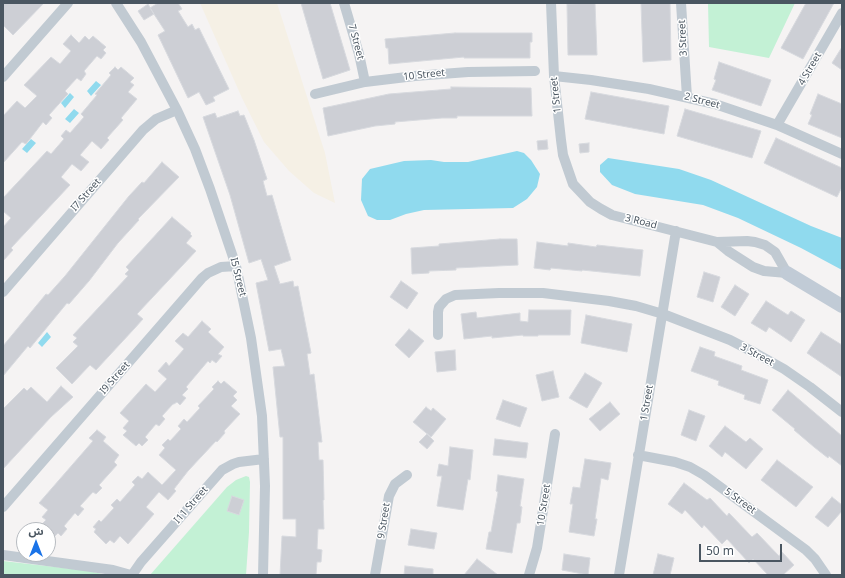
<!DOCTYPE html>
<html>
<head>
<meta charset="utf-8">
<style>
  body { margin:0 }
  #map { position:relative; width:845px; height:578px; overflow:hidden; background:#f5f3f3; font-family:"Noto Sans","Noto Sans Arabic",sans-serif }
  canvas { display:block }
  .frame { position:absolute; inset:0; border:4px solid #4a5661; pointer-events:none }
  .north { position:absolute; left:16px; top:522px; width:40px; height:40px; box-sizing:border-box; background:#fff; border:1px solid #b7bbc0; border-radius:50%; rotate:0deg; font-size:11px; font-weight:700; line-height:16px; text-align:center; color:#4a5661 }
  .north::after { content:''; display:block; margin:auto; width:14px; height:18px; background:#1a73e8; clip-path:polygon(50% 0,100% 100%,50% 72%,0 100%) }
  .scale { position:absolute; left:699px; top:544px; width:83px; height:18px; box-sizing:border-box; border:2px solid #4a5661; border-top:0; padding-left:5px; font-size:12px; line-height:14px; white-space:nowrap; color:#4a5661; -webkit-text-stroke:3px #fff; paint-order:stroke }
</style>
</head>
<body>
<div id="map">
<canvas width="845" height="578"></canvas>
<div class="frame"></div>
<div class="north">ش</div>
<div class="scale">50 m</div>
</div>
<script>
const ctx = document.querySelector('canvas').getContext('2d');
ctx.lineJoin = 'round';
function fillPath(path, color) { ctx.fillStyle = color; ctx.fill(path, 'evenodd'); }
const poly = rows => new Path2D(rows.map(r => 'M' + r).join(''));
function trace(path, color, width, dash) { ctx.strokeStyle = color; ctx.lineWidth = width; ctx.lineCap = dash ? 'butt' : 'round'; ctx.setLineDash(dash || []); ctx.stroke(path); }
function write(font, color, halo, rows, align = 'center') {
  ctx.font = font + ' "Noto Sans",sans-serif'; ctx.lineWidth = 3; ctx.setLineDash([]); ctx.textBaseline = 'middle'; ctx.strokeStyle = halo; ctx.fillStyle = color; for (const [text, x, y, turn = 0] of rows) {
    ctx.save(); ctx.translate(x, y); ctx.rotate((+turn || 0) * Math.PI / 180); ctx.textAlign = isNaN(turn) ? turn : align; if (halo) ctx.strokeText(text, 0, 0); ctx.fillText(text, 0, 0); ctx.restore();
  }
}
const green = poly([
  [708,3,795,3,769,58,709,47],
  [246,476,249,477,250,482,249,532,246,575,150,575,227,487,236,480],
  [3,561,90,571,106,575,3,575]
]);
const sand = poly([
  [200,3,277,3,325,153,335,203,314,193,289,171,264,142,242,98]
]);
const water = poly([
  [96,81,101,85,91,96,87,91],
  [70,93,74,97,65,108,61,103],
  [74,109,79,113,70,123,65,119],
  [31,139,36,143,27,153,22,149],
  [517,151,524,153,531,160,540,174,537,187,527,199,513,208,424,210,406,214,390,220,377,220,368,216,361,200,362,179,370,169,404,161,431,160,444,162,468,162],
  [608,158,679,169,711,180,811,226,842,238,842,270,801,248,738,218,703,205,635,194,612,185,600,172,600,165],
  [47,332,51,337,42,347,38,343]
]);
const building = poly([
  [3,3,44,3,13,35,3,25,3,3],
  [158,3,178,3,182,9,178,11,188,27,192,24,195,30,199,28,229,89,213,97,215,101,206,105,199,92,188,98,158,35,165,31,150,8,158,3],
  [301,3,330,3,350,70,323,79,301,3],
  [595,3,597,55,568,55,567,4,595,3],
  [641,3,670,3,671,60,643,62,641,3],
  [806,3,834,3,803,59,781,48,806,3],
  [148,4,154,14,144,20,138,11,148,4],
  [455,33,532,33,532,42,530,42,530,58,464,58,464,57,389,64,388,48,386,48,385,39,455,33],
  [71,35,79,43,85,36,89,40,93,36,106,47,103,50,106,53,101,59,97,56,84,71,86,74,81,81,77,78,65,91,68,94,49,115,52,118,46,125,43,122,26,144,22,142,3,163,3,116,17,101,25,108,37,96,24,85,51,57,60,64,71,51,63,44,71,35],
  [842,47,842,70,832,63,842,47],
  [719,62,771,80,761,106,712,90,716,80,714,79,719,62],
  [115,67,118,70,121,67,134,78,130,82,134,85,128,92,137,99,121,118,123,120,107,138,109,140,101,149,92,141,80,155,89,162,81,171,72,164,61,177,70,185,11,248,13,250,3,261,3,227,11,218,3,211,3,198,47,151,51,154,64,139,61,136,66,130,70,133,84,117,81,114,97,95,95,94,111,75,109,73,115,67],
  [451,87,531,88,532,116,457,116,457,118,442,118,395,122,395,124,375,126,328,136,323,108,389,94,451,89,451,87],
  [591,92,669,106,664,134,585,119,591,92],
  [818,94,842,104,842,138,808,124,812,115,810,114,818,94],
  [685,109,761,131,752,158,677,136,685,109],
  [238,111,240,116,244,115,254,140,267,179,263,181,267,196,272,195,283,233,291,260,274,266,280,284,293,281,294,287,298,286,311,353,307,354,310,375,314,374,322,442,318,442,319,460,323,460,324,500,323,500,324,529,318,529,317,549,322,550,321,562,317,562,316,575,280,575,282,536,296,537,296,519,283,519,283,437,280,437,273,367,285,366,281,349,269,351,256,283,268,280,261,259,249,263,230,195,203,117,215,113,217,118,238,111],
  [776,138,842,168,842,187,837,197,764,163,776,138],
  [547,140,548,149,538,150,537,141,547,140],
  [589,143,589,152,580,153,579,144,589,143],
  [162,162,179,177,138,219,139,220,118,243,89,281,69,304,67,303,30,348,28,346,3,376,3,346,46,294,48,295,65,276,129,196,142,182,144,183,162,162],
  [172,217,191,233,190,234,192,236,186,243,196,251,137,314,143,319,134,329,96,370,90,365,72,384,56,368,78,346,73,342,77,338,73,335,128,276,125,274,129,270,126,267,172,217],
  [500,239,517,239,518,265,456,268,456,270,429,271,429,273,412,274,411,248,439,246,439,244,500,239],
  [537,242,568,246,568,243,596,247,597,245,643,250,640,276,582,270,582,271,551,268,550,270,534,268,537,242],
  [704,272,720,277,713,302,697,297,704,272],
  [401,281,418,293,407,309,390,297,401,281],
  [735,285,749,294,735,316,721,307,735,285],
  [766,301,788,315,791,311,805,320,791,342,769,327,766,332,751,323,766,301],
  [529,310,571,310,570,335,538,335,538,336,523,336,523,335,492,338,492,336,464,339,461,314,476,312,477,318,520,313,520,321,528,322,529,310],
  [586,315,632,324,627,352,581,343,586,315],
  [202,321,211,329,208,332,224,347,218,354,222,356,216,363,212,360,210,363,208,361,186,387,188,389,182,395,186,398,180,405,177,402,174,404,173,404,162,416,165,419,159,426,156,424,145,437,148,440,142,446,139,443,136,446,123,435,127,431,123,428,129,421,120,413,146,384,155,392,167,379,158,371,166,362,169,366,184,349,175,341,183,333,188,337,202,321],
  [409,329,424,341,409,358,395,345,409,329],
  [821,332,842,345,842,377,807,353,821,332],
  [700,347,715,352,714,356,742,366,741,370,768,380,760,404,744,399,745,395,718,385,719,381,691,371,700,347],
  [455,350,456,370,437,372,435,352,455,350],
  [553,371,559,397,542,401,536,375,553,371],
  [585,373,602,383,587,408,569,398,585,373],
  [218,381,221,384,224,381,237,392,233,396,237,400,231,406,240,414,224,431,225,433,217,442,216,441,188,471,174,489,176,491,168,500,159,492,146,507,154,514,128,544,120,536,114,543,110,540,106,544,94,532,96,529,93,527,99,520,101,522,114,508,111,505,117,499,120,502,135,485,132,482,138,476,142,479,148,472,162,485,176,470,159,455,165,448,162,445,168,439,170,441,181,429,178,426,184,419,187,422,200,408,198,406,214,389,212,387,218,381],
  [61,386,73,397,51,417,3,469,3,409,24,388,27,391,31,387,47,402,61,386],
  [788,390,842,436,842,466,829,456,828,458,814,447,794,430,795,429,772,410,788,390],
  [503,400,527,408,520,427,496,419,503,400],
  [610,402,620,414,600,431,589,419,610,402],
  [426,407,431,411,433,408,446,419,431,437,413,422,426,407],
  [689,410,705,416,696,441,681,435,689,410],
  [725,426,746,442,750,438,763,449,746,469,725,452,722,457,709,446,725,426],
  [97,430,106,437,103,441,119,455,114,462,117,465,99,485,102,488,96,494,93,492,80,506,84,509,78,516,75,513,64,526,67,529,61,536,58,533,55,536,42,524,46,520,42,517,48,510,39,503,93,441,89,438,97,430],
  [427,434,434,441,427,449,419,442,427,434],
  [495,439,528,443,526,458,493,455,495,439],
  [450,447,473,450,470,480,468,479,463,510,437,506,442,476,437,476,439,464,448,466,450,447],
  [585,459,611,463,608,480,601,478,595,519,597,519,594,536,569,532,573,504,570,504,573,487,580,488,585,459],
  [777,460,813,487,796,507,761,480,777,460],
  [498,475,524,479,520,506,522,507,520,523,517,523,512,553,486,549,489,532,491,532,498,492,496,491,498,475],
  [684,483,707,500,710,498,727,516,729,513,752,537,757,533,779,556,782,552,794,565,783,575,768,575,753,559,749,563,727,539,722,544,704,525,702,528,685,510,682,514,668,504,684,483],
  [232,496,244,500,239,515,227,511,232,496],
  [832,497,842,505,842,511,828,527,815,517,832,497],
  [411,529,437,533,434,549,408,545,411,529],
  [564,554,590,558,588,575,562,570,564,554],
  [658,554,674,558,670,575,653,575,658,554],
  [477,559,498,575,464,575,477,559],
  [405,566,433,569,433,575,404,575,405,566]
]);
const street = poly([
  [116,3,141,42,177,110,195,149,210,189,236,266,251,338,262,416,265,486,263,575],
  [344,3,359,54,365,82],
  [551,3,554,76,561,140,563,155,573,184,590,202,601,209,612,215,717,242,747,241,755,242,765,245,775,252,787,273,764,271,753,267,728,251,717,242],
  [681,3,687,97],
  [554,76,591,80,649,89,715,104,777,125,842,154],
  [3,77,68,3],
  [315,94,365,82,415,76,468,72,535,71],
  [777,125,842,13],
  [3,292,143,130,156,119,177,110],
  [438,335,438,312,439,307,446,299,455,295,499,293,543,293,609,301,636,306,663,314,730,340,757,354,784,369,810,387,842,412],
  [638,455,675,462,690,467,704,475,806,550,815,559,826,575],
  [3,507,202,278,208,273,221,267,236,266],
  [3,555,113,570,131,575],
  [132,575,141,562,222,470,233,464,239,462,264,459],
  [375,575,389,496,395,484,407,475],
  [529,575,537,548,555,434],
  [619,575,676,231]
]);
const secondary = poly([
  [787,273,842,306]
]);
const streetNames = [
  ["3 Street",683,38,-93],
  ["7 Street",356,42,75],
  ["4 Street",810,69,-60],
  ["10 Street",424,75,-6],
  ["1 Street",556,95,-96],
  ["2 Street",702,101,15],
  ["I7 Street",86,195,-49],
  ["3 Road",641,222,14],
  ["I5 Street",238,277,76],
  ["3 Street",757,355,28],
  ["I9 Street",115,378,-49],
  ["1 Street",647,403,-80],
  ["5 Street",740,501,36],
  ["I11 Street",191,505,-49],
  ["10 Street",544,505,-81],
  ["9 Street",384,521,-81]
];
fillPath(green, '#c3f1d5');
fillPath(sand, '#f5f0e5');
fillPath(water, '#90daee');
fillPath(building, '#cdcfd5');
trace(building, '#d7d9de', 1);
trace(street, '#c1cad2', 10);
trace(secondary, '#c1cbd6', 14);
write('10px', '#4a5661', '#fff', streetNames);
</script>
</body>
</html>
